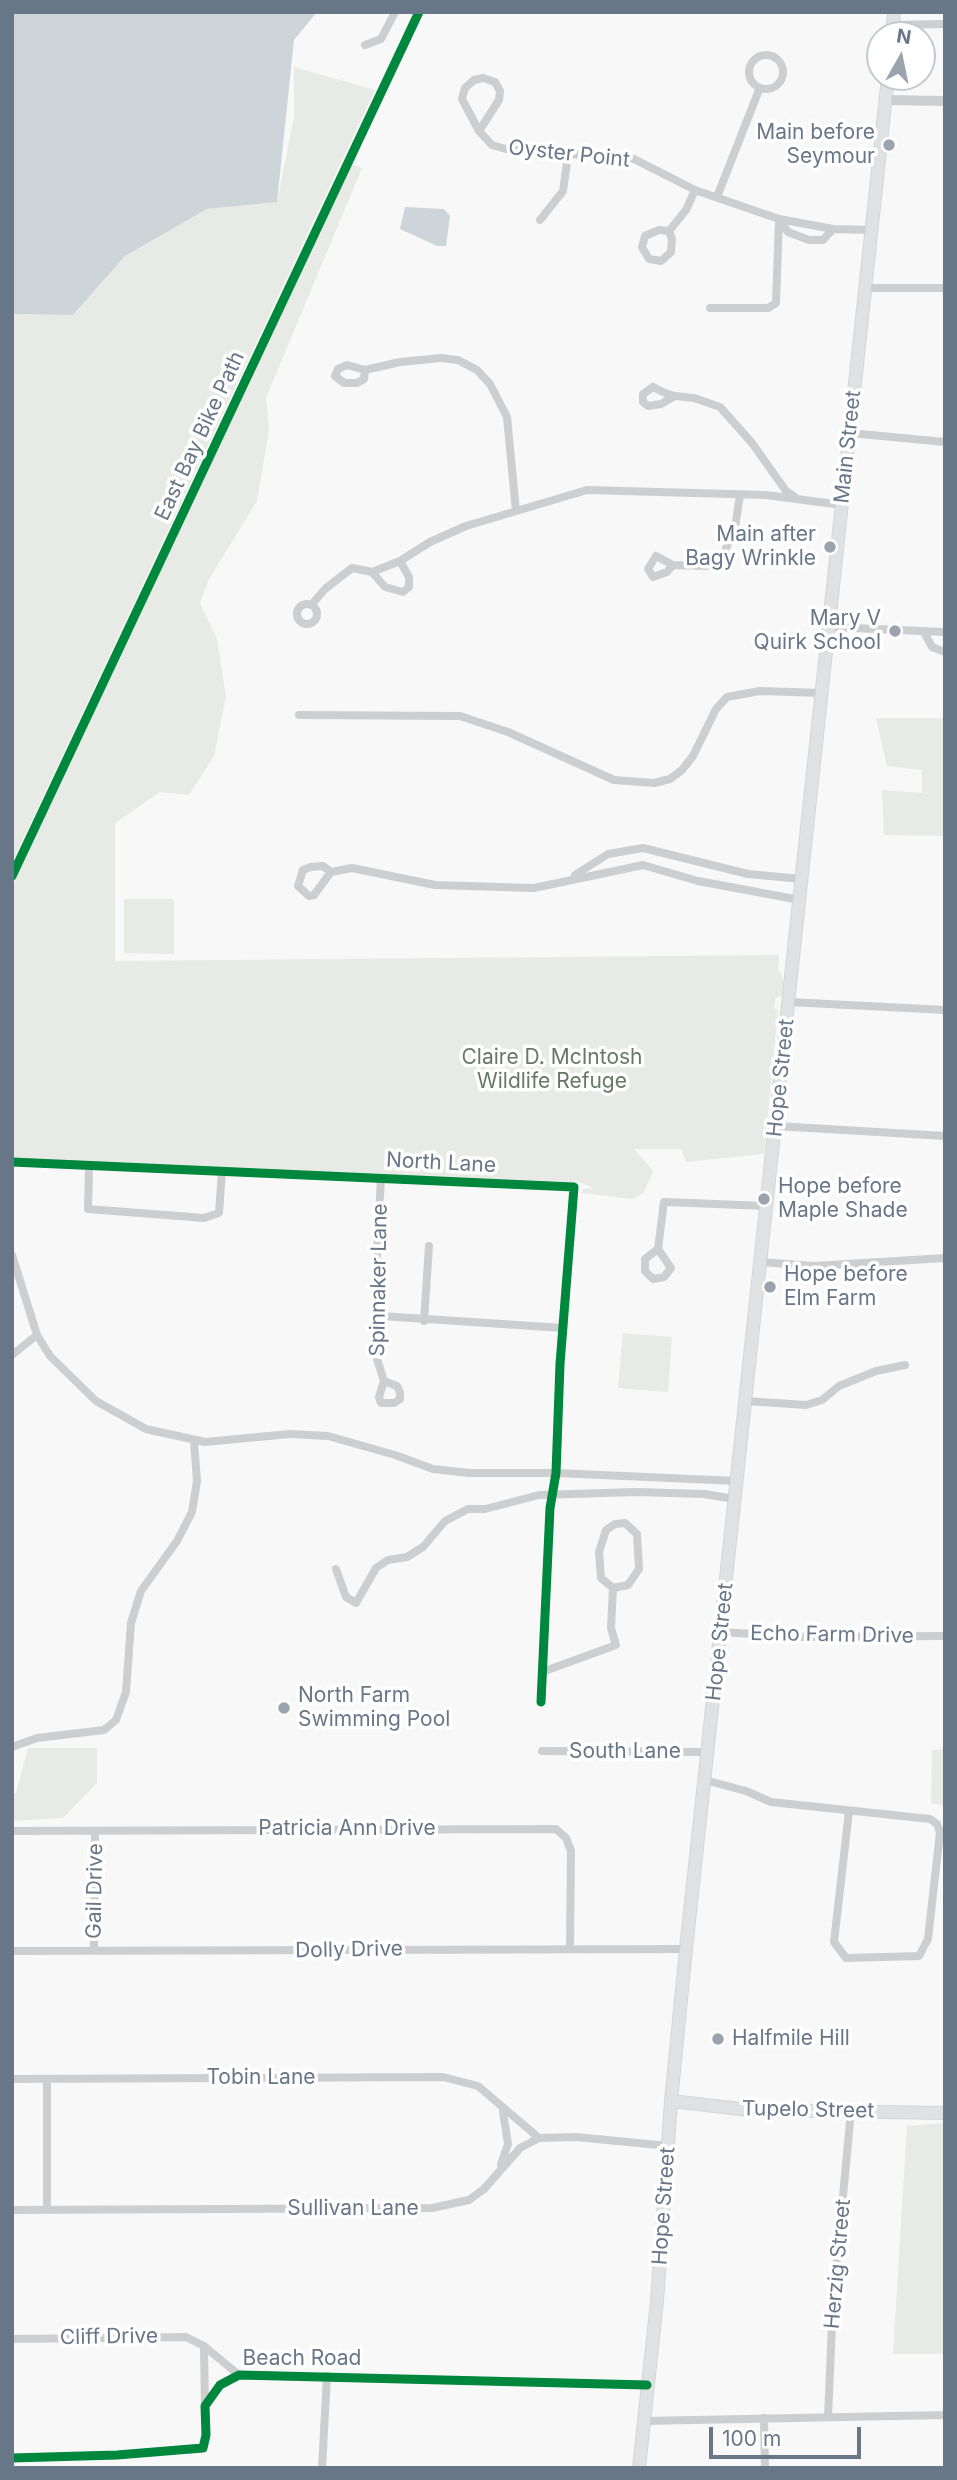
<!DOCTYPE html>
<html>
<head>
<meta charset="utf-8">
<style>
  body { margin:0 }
  #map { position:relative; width:957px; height:2480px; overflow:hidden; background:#f8f8f8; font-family:Inter,sans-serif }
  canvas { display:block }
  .frame { position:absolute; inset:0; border:14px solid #687788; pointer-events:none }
  .north { position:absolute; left:866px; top:21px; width:70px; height:70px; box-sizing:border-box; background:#fff; border:2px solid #c3c9cf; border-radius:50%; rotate:9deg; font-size:19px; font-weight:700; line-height:28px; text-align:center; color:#687788 }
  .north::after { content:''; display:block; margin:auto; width:24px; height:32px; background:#9aa4af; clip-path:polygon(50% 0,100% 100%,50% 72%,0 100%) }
  .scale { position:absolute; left:709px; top:2427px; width:152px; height:32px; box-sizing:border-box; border:4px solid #687788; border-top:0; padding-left:9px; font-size:21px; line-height:24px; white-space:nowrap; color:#687788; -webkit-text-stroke:5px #fff; paint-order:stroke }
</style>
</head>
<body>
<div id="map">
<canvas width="957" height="2480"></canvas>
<div class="frame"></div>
<div class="north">N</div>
<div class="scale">100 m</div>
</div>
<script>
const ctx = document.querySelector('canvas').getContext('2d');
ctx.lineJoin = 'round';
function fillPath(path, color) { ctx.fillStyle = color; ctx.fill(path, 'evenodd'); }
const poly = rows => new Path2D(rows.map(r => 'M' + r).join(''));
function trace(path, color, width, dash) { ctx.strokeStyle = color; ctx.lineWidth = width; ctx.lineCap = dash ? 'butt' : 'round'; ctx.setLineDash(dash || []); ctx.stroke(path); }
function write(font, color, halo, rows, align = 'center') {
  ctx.font = font + ' Inter,sans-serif'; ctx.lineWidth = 7; ctx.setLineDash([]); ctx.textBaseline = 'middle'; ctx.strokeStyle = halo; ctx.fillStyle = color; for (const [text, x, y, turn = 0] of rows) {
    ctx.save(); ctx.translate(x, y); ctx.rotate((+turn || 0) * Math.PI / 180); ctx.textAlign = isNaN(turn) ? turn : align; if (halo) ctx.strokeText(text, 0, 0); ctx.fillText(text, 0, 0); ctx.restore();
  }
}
const green = poly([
  [294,67,375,90,12,863,12,314,73,315,125,256,207,209,277,202,294,118],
  [352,164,362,168,266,398,269,430,257,501,209,579,200,603,217,639,226,697,214,756,189,795,160,792,115,823,115,961,779,955,778,968,784,982,782,995,775,998,774,1009,778,1010,764,1154,686,1162,681,1149,634,1149,653,1171,644,1192,633,1199,581,1193,583,1189,593,1188,579,1182,12,1162,12,887],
  [876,718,945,718,945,836,884,835,882,790,922,793,922,770,887,766],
  [124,899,174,899,174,954,124,953],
  [623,1333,672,1337,668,1392,618,1388],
  [28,1748,97,1748,97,1783,63,1818,12,1821,12,1794,16,1794],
  [945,1749,945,1806,931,1803,932,1750],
  [945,2123,945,2354,893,2354,907,2126]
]);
const water = poly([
  [12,12,317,12,294,40,277,202,207,209,125,256,73,315,12,314],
  [405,207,444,209,450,216,446,246,437,246,400,229]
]);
const minor = poly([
  [893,25,945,24],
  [365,45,381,39,395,12],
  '749 72a17 17 0 1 1 34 0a17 17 0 1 1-34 0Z',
  [483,78,495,82,500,91,499,100,479,131,462,99,465,88,474,80,483,78],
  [479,131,492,145,506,149,634,159,695,190,779,219,833,229,872,230],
  [717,197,759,90],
  [779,219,788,232,809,240,823,240,833,229],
  [540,220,563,191,568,155],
  [669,231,659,230,645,236,642,247,649,259,661,261,671,252,672,239,669,231,686,210,695,190],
  [866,288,945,288],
  [710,308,768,308,776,303,779,219],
  [365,370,364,379,357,383,344,383,335,376,338,369,347,365,365,370,400,362,441,358,458,360,477,370,490,384,507,417,516,511],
  [653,387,665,393,675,396,661,404,648,406,643,402,643,394,653,387],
  [675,396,694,398,720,407,752,443,786,491,795,497],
  [850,433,945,442],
  [656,556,673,565,667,572,653,577,648,569,656,556],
  [673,565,707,566,716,562,724,553,735,528,740,495],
  [372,572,400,561,430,542,466,526,587,490,766,495,842,505],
  [313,603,325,589,352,568,372,572,385,587,403,592,409,587,409,577,400,561],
  '297 614a10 10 0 1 1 20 0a10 10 0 1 1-20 0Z',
  [829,627,945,632],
  [924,632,932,647,945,652],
  [299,715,460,716,508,732,614,780,654,783,670,779,682,770,693,756,716,709,727,697,760,691,822,693],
  [331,872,323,866,311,867,303,870,298,886,309,896,314,895,331,872,352,868,435,885,534,888,643,865,698,881,800,900],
  [575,875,608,854,643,848,748,874,802,879],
  [789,1002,945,1010],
  [776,1126,945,1136],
  [12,1162,574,1187,560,1364,556,1473,550,1508,541,1702],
  [89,1165,88,1209,204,1218,219,1213,222,1171],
  [381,1178,376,1273,382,1323,376,1356,384,1381],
  [658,1249,671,1268,664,1277,653,1279,645,1271,645,1259,658,1249,664,1202,767,1206],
  [12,1255,37,1335,50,1356,96,1401,146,1429,205,1442,290,1434,328,1436,395,1455,433,1469,469,1473,556,1473,737,1481],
  [761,1262,814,1266,945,1258],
  [381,1316,563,1328],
  [424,1321,429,1246],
  [12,1355,37,1335],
  [384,1381,397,1386,400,1392,400,1399,394,1403,381,1403,379,1397,384,1381],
  [746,1401,806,1405,822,1400,839,1386,876,1371,905,1365],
  [336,1569,346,1597,356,1603,376,1568,388,1560,407,1557,423,1547,445,1521,468,1509,485,1509,539,1495,636,1492,704,1494,735,1499],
  [720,1632,803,1637,945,1636],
  [542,1672,616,1645,611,1628,613,1588,601,1578,599,1552,606,1530,615,1524,625,1523,637,1534,639,1569,628,1585,613,1588],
  [12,1747,37,1738,104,1730,116,1720,126,1692,131,1623,141,1591,177,1541,192,1512,197,1481,194,1441],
  [542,1751,708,1752],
  [705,1780,746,1791,771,1802,930,1819,937,1824,940,1832,928,1939,919,1956,846,1958,834,1942,849,1811],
  [12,1831,556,1829,566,1838,571,1851,570,1949],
  [12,1951,686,1949],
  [94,1951,95,1831],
  [12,2079,443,2077,478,2086,539,2138],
  [501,2164,508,2144,503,2112],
  [47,2209,47,2079],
  [12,2210,432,2208,469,2200,484,2189,520,2148,539,2138,576,2137,668,2146],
  [12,2339,186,2337,204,2346,239,2375],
  [204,2346,205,2406],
  [828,2417,833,2302,851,2111],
  [764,2418,765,2468],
  [644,2421,945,2415],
  [12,2458,117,2455,203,2448,206,2435,205,2406,220,2385,239,2375,647,2385],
  [322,2468,327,2376]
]);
const tertiary = poly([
  [886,100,945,101]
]);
const secondary = poly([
  [671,2101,749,2110,945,2113]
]);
const primary = poly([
  [892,35,894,12],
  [639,2468,657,2301,671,2101,686,1949,888,77]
]);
const cycleway = poly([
  [12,876,419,12],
  [12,1162,574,1187,560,1364,556,1473,550,1508,541,1702],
  [12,2458,117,2455,203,2448,206,2435,205,2406,220,2385,239,2375,647,2385]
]);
const markers = [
  [889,145,7,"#9aa4af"],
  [830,547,7,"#9aa4af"],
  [895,631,7,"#9aa4af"],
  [764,1199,7,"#9aa4af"],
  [770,1287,7,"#9aa4af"],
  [284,1708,7,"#9aa4af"],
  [718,2039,7,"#9aa4af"]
];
const poiNames = [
  ["Main before",875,133,"right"],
  ["Seymour",875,157,"right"],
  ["Main after",816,535,"right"],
  ["Bagy Wrinkle",816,559,"right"],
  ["Mary V",881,619,"right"],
  ["Quirk School",881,643,"right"],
  ["Hope before",778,1187],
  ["Maple Shade",778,1211],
  ["Hope before",784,1275],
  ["Elm Farm",784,1299],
  ["North Farm",298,1696],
  ["Swimming Pool",298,1720],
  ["Halfmile Hill",732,2039]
];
const streetNames = [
  ["Oyster Point",569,154,6],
  ["East Bay Bike Path",200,436,-65],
  ["Main Street",848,447,-84],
  ["Hope Street",781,1078,-84],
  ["North Lane",441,1163,3],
  ["Spinnaker Lane",379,1280,-89],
  ["Echo Farm Drive",832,1635,1],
  ["Hope Street",720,1642,-84],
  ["South Lane",625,1752],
  ["Patricia Ann Drive",347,1829],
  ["Gail Drive",95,1891,-89],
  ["Dolly Drive",349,1950,-1],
  ["Tobin Lane",261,2078],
  ["Tupelo Street",808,2110,1],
  ["Hope Street",664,2206,-86],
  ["Sullivan Lane",353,2209],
  ["Herzig Street",838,2264,-85],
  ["Cliff Drive",109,2337,-1],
  ["Beach Road",302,2359]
];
const parkNames = [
  ["Claire D. McIntosh",552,1058],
  ["Wildlife Refuge",552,1082]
];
fillPath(green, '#e7eae5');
fillPath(water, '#cdd5d8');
trace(secondary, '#d5d6d7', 14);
trace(primary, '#d5d6d7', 14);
trace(minor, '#cdcecf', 8);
trace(tertiary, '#cdcecf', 10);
trace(secondary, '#e0e1e2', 12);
trace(primary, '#e0e1e2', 12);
trace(cycleway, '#00873e', 9);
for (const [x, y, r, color] of markers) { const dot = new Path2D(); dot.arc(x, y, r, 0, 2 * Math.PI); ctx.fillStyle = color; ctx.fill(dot); trace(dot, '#fff', 2.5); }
write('21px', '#687788', '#fff', poiNames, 'left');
write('21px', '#687788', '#fff', streetNames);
write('21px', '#667a63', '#fff', parkNames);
</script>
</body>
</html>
